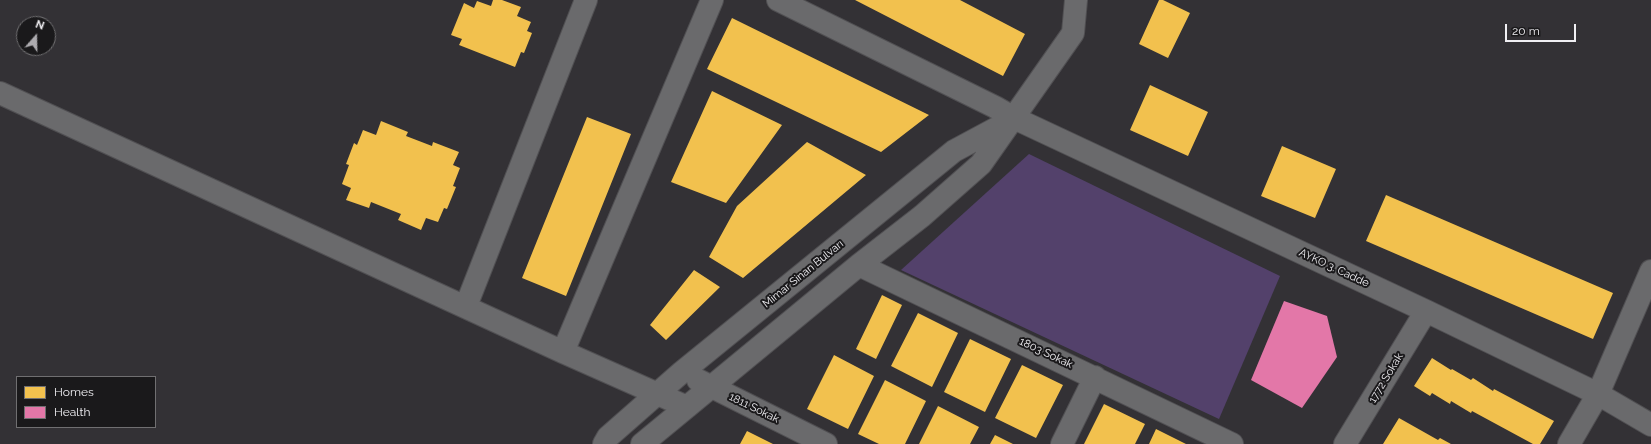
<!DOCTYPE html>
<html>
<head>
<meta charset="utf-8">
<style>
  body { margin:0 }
  #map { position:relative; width:1651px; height:444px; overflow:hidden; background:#333135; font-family:Raleway,sans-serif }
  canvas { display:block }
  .legend { position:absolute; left:16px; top:376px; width:140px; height:52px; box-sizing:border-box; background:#1a191b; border:1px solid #706f71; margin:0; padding:5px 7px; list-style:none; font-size:12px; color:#f0eff3 }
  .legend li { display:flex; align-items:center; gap:8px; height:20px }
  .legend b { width:20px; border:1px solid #706f71 }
  .north { position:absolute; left:16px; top:16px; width:40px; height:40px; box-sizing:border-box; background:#1a191b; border:1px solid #706f71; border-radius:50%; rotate:20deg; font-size:11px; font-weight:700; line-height:16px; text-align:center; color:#f0eff3 }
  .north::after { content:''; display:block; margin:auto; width:14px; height:18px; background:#aeacb0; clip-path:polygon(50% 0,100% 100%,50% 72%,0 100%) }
  .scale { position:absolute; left:1505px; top:24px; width:71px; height:18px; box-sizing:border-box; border:2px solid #f0eff3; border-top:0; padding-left:5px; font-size:12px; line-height:14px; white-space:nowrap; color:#f0eff3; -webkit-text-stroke:3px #1a191b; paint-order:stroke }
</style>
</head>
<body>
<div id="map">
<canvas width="1651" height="444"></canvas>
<ul class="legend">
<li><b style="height:11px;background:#f2c14e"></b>Homes</li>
<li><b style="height:11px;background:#e377a8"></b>Health</li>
</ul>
<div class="north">N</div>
<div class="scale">20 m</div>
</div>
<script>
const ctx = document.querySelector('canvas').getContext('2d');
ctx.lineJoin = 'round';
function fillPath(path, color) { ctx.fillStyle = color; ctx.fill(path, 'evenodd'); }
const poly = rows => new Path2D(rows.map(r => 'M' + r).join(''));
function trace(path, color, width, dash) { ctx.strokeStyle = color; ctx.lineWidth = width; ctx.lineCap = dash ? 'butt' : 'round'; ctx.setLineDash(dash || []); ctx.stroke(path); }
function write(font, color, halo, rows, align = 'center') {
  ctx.font = font + ' Raleway,sans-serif'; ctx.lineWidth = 4; ctx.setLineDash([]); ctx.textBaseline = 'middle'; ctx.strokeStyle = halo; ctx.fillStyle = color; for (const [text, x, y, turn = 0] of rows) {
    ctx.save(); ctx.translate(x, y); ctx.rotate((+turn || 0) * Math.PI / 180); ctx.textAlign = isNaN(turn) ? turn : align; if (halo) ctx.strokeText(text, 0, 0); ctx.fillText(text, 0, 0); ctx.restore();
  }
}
const green = poly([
  [1029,154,1280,276,1219,419,901,270]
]);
const homes = poly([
  [493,0,502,0,521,7,517,16,531,22,527,31,532,33,524,53,521,52,515,67,459,45,462,39,451,35,464,3,474,8,477,1,491,6],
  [855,0,960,0,1025,34,1003,76],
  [1159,0,1163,0,1190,13,1168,58,1139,44],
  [732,18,929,115,881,152,707,69],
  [1150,85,1208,112,1188,156,1130,130],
  [712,91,782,125,726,203,671,182],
  [587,117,631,134,566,296,522,278],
  [381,121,408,132,406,136,432,146,433,142,459,152,453,165,460,168,453,186,456,187,447,209,444,208,438,222,426,218,421,230,398,220,401,214,371,202,369,208,346,200,351,188,342,184,349,165,346,164,354,143,357,145,363,130,376,135],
  [807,142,866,175,743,278,709,257,737,206],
  [1282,146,1336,169,1315,218,1261,196],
  [1386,195,1613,293,1593,339,1366,241],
  [694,270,720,287,666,340,650,325],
  [882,295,902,305,876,359,856,349],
  [918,313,958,333,932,387,891,366],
  [970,339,1011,359,985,412,944,392],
  [834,355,874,376,848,429,807,409],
  [1432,358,1451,370,1452,369,1471,380,1473,378,1493,391,1494,389,1554,421,1540,444,1533,444,1472,411,1471,413,1451,401,1450,404,1432,393,1430,396,1414,386],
  [1022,365,1063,385,1036,438,995,418],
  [885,380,926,401,905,444,879,444,858,434],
  [1104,404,1145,424,1135,444,1084,444],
  [938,406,979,427,970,444,919,444],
  [1399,418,1438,440,1440,438,1451,444,1383,444],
  [1156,429,1186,444,1149,444],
  [747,431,773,444,740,444],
  [995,435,1013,444,990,444]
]);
const health = poly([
  [1284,301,1327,316,1337,357,1302,408,1251,380]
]);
const minor = poly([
  [778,0,995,107,1014,118,1426,311,1598,394,1651,425],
  [0,93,563,352,687,407],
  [859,265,1232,444],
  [466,306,586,0],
  [563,352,712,0],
  [698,380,826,444],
  [604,444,608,437,682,372,954,151,1008,122],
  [642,444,859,265,922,216,981,164,1073,33,1076,0],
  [1062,444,1095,377],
  [1345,444,1426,311],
  [1569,444,1598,394,1651,271]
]);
const streetNames = [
  ["AYKO 3. Cadde",1334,268,25],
  ["Mimar Sinan Bulvarı",803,274,-39],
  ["1803 Sokak",1046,353,25],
  ["1772 Sokak",1386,378,-59],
  ["1811 Sokak",754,408,26]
];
fillPath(green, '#53416b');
fillPath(homes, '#f2c14e');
fillPath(health, '#e377a8');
trace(minor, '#515053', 24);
trace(minor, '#6a6a6c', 22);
write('11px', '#f0eff3', '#1a191b', streetNames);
</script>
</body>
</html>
